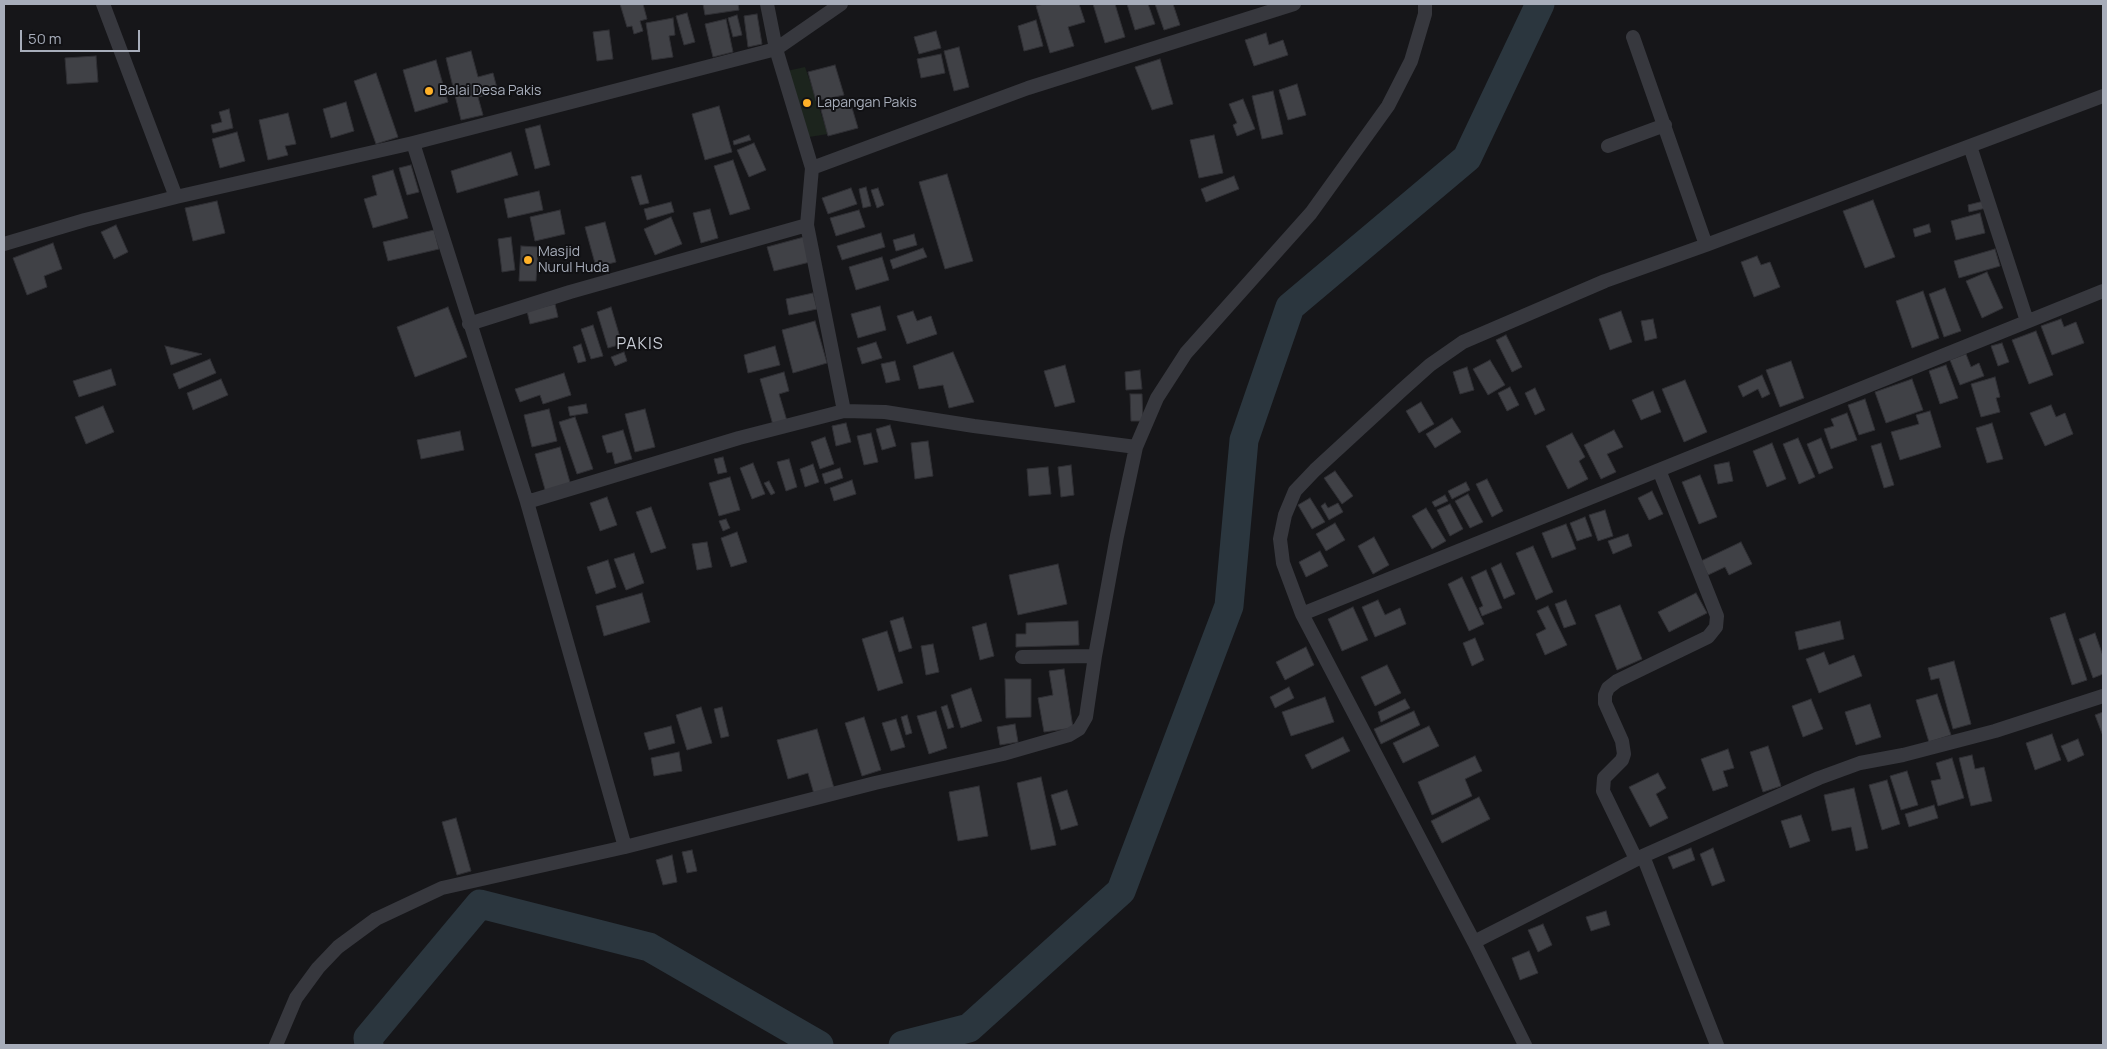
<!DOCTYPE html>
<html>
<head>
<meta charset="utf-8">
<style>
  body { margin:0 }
  #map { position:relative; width:2107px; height:1049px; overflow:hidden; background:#161619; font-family:Manrope,sans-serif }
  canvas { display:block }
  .frame { position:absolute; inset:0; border:5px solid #a7adba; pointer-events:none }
  .scale { position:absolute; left:20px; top:30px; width:120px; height:22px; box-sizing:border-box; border:2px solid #a7adba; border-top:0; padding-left:6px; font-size:15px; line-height:18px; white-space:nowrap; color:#a7adba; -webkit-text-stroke:4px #111114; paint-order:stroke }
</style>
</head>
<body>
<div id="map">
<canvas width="2107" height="1049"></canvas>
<div class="frame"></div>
<div class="scale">50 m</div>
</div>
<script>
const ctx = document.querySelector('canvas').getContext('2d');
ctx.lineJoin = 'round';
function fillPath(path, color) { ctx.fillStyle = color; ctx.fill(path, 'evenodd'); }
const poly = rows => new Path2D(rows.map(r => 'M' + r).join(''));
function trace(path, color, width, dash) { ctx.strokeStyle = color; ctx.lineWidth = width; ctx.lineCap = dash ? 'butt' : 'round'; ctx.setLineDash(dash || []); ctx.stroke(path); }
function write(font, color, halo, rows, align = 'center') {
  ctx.font = font + ' Manrope,sans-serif'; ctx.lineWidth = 4; ctx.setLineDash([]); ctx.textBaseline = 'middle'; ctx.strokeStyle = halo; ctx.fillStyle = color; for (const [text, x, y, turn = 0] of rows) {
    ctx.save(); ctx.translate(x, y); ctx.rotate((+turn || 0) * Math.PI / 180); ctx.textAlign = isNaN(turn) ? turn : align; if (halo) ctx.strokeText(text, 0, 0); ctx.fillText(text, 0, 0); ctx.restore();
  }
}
const green = poly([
  [805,67,828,134,809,137,787,71]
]);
const river = poly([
  [369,1045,368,1038,480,904,649,947,819,1045],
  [903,1045,969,1028,1121,891,1229,606,1244,440,1290,307,1467,158,1540,4]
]);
const building = poly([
  [620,4,643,4,647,19,640,21,643,31,634,34,632,26,627,27,620,4],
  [703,4,738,4,739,10,705,15,703,4],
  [1044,4,1079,4,1085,22,1068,27,1074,46,1050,53,1036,6,1044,4],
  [1093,4,1115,4,1125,37,1105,43,1093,4],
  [1127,4,1148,4,1155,24,1135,30,1127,4],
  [1155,4,1173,4,1180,25,1164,30,1155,4],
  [687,13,695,42,684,45,676,16,687,13],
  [757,14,762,44,748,47,744,16,757,14],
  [737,15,742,35,733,37,728,18,737,15],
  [673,18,675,35,669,36,673,57,652,60,646,23,673,18],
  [726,19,733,52,713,57,705,24,726,19],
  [1036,20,1043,46,1024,51,1018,26,1036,20],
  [609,30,613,59,597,61,593,32,609,30],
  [936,31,941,48,919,54,914,37,936,31],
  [1266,33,1269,45,1283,40,1288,55,1254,66,1245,40,1266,33],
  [959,47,969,87,954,91,944,51,959,47],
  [471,51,478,77,493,73,498,92,478,97,483,115,461,120,446,58,471,51],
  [941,54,945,73,921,78,917,59,941,54],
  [96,56,98,82,67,84,65,58,96,56],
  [1160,59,1173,104,1152,110,1135,67,1160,59],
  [436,60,448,102,415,112,403,70,436,60],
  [835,65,844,95,816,101,808,72,835,65],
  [376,73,398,137,376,144,354,81,376,73],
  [1297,84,1306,115,1288,120,1279,90,1297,84],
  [1273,91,1283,134,1262,139,1252,96,1273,91],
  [1243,99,1255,129,1237,136,1233,125,1237,123,1229,104,1243,99],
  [850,101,858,128,828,136,821,110,850,101],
  [346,102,354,131,331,138,323,109,346,102],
  [719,106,732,152,705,160,692,114,719,106],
  [229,109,233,128,213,133,211,125,222,122,219,112,229,109],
  [288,113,296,144,285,146,288,155,268,160,259,120,288,113],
  [540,125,550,165,535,169,525,129,540,125],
  [237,132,245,161,220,168,212,139,237,132],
  [749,135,751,140,734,145,733,141,749,135],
  [1214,135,1223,173,1199,178,1190,140,1214,135],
  [754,143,766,170,749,177,737,150,754,143],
  [511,152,518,175,457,193,451,171,511,152],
  [733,160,750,209,730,215,714,166,733,160],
  [411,165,419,192,407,195,399,168,411,165],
  [393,170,408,218,373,228,364,199,377,195,372,176,393,170],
  [947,174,973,261,945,269,919,182,947,174],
  [641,175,649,203,640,205,631,177,641,175],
  [1234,176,1239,189,1206,202,1201,189,1234,176],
  [866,187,871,206,863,208,859,189,866,187],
  [851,188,857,204,828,214,822,198,851,188],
  [878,188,884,205,877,208,871,190,878,188],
  [539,191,543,210,508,218,504,199,539,191],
  [1873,200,1895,257,1865,268,1843,211,1873,200],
  [217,201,225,233,193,241,185,208,217,201],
  [1984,201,1986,208,1969,212,1968,205,1984,201],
  [671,202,674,212,647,220,644,209,671,202],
  [710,209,718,238,701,243,693,213,710,209],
  [560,210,565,234,535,241,530,217,560,210],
  [859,210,865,227,836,236,830,218,859,210],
  [1980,213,1985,233,1956,240,1951,221,1980,213],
  [671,217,682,244,655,255,644,229,671,217],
  [605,222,616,262,596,267,585,227,605,222],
  [1929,224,1931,232,1915,237,1913,229,1929,224],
  [116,225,128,252,114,259,101,232,116,225],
  [434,230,439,249,388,261,383,242,434,230],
  [881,233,885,247,842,260,837,246,881,233],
  [914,234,917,245,896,251,893,240,914,234],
  [511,237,515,270,502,272,498,239,511,237],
  [804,237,810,262,774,271,767,247,804,237],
  [53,243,62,269,44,276,47,287,27,295,13,258,53,243],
  [521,246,538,247,536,281,519,281,521,246],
  [923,248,927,257,893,269,890,260,923,248],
  [1995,249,2000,266,1959,278,1954,261,1995,249],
  [1757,256,1761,265,1770,262,1780,287,1754,297,1741,262,1757,256],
  [882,257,889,280,856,290,849,267,882,257],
  [1987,272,2003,308,1982,318,1966,281,1987,272],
  [1945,288,1961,331,1944,337,1929,294,1945,288],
  [1923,291,1939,338,1912,348,1896,301,1923,291],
  [813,293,817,309,789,315,786,299,813,293],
  [555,304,558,317,530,324,527,311,555,304],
  [880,306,886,330,858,338,851,314,880,306],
  [448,307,467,357,415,377,397,327,448,307],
  [611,307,622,344,608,348,597,312,611,307],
  [913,311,917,321,931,316,937,334,907,344,897,316,913,311],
  [1621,311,1632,342,1610,350,1599,319,1621,311],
  [1653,319,1657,338,1645,341,1641,321,1653,319],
  [2061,319,2064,327,2076,322,2084,343,2052,355,2041,326,2061,319],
  [815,321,827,363,793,373,782,330,815,321],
  [593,325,603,356,591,359,581,329,593,325],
  [2036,331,2053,375,2029,384,2012,340,2036,331],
  [1506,335,1522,367,1512,372,1496,340,1506,335],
  [876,342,882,358,862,364,857,348,876,342],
  [2002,343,2009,362,1998,366,1991,346,2002,343],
  [581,344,586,361,578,363,573,347,581,344],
  [165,346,202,354,171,365,165,346],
  [775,346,780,365,748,373,744,355,775,346],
  [624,352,627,361,615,366,611,357,624,352],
  [953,352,974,402,949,408,943,385,919,389,913,366,953,352],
  [1966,354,1971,367,1979,363,1984,376,1960,385,1950,360,1966,354],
  [210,359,216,373,179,389,173,374,210,359],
  [1490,360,1505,385,1488,395,1473,369,1490,360],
  [895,361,900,380,886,383,881,364,895,361],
  [1791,361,1804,398,1780,407,1766,370,1791,361],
  [1065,365,1075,402,1055,407,1044,371,1065,365],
  [1946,365,1958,398,1940,404,1929,371,1946,365],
  [1467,367,1474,390,1460,394,1453,372,1467,367],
  [111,369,116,385,79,397,73,381,111,369],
  [1140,370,1142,389,1126,390,1125,372,1140,370],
  [784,372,789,391,779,394,787,421,773,425,760,379,784,372],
  [564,373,571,395,543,404,540,395,520,402,515,389,564,373],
  [1762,375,1770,394,1762,398,1758,389,1743,397,1738,386,1762,375],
  [1995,377,2000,397,1996,398,2000,412,1981,417,1971,384,1995,377],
  [221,379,228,395,193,410,187,393,221,379],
  [1912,379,1923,410,1886,423,1875,392,1912,379],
  [1685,380,1707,432,1684,442,1662,389,1685,380],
  [1510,387,1519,405,1507,411,1498,393,1510,387],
  [1535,388,1545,410,1535,415,1525,393,1535,388],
  [1653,391,1661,412,1641,420,1632,400,1653,391],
  [1130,394,1142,394,1143,421,1131,421,1130,394],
  [1865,399,1875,430,1859,435,1848,405,1865,399],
  [1421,402,1434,424,1419,433,1406,411,1421,402],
  [586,404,588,413,570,416,568,407,586,404],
  [2051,405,2056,417,2065,413,2073,434,2045,446,2030,413,2051,405],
  [103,406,114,432,86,444,75,417,103,406],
  [549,409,557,441,532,447,524,415,549,409],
  [645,409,655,447,635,452,625,414,645,409],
  [1930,411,1941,447,1900,460,1891,432,1919,424,1916,415,1930,411],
  [1847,413,1857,440,1831,449,1824,429,1834,426,1831,419,1847,413],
  [575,417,593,469,577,474,559,422,575,417],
  [1452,418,1461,432,1435,448,1426,434,1452,418],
  [846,423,851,442,836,446,832,426,846,423],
  [1992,423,2003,459,1987,463,1976,428,1992,423],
  [890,425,896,446,882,450,876,429,890,425],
  [623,430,632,459,615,464,612,452,607,453,602,436,623,430],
  [1614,430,1623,447,1607,454,1616,472,1601,479,1584,445,1614,430],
  [460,431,464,450,421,459,417,440,460,431],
  [871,433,878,462,864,465,857,436,871,433],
  [1572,433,1585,457,1579,461,1588,479,1568,489,1546,446,1572,433],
  [825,437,834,464,820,469,811,442,825,437],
  [1798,438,1815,477,1799,484,1783,444,1798,438],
  [1821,438,1833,468,1819,474,1807,444,1821,438],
  [928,441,933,476,915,479,911,443,928,441],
  [1772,443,1786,479,1767,487,1753,451,1772,443],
  [1881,443,1894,485,1884,488,1871,446,1881,443],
  [560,447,571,486,546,493,535,454,560,447],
  [723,457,727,472,718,474,714,459,723,457],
  [789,459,797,487,786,491,777,462,789,459],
  [1729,462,1733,481,1718,484,1714,465,1729,462],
  [753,463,765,494,752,499,740,468,753,463],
  [813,464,819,482,805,487,800,469,813,464],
  [1071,465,1074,495,1061,497,1058,467,1071,465],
  [1048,467,1051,494,1029,496,1027,469,1048,467],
  [840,468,843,478,825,484,822,474,840,468],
  [1335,471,1353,496,1342,504,1324,478,1335,471],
  [1700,475,1717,517,1699,524,1682,482,1700,475],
  [730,477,740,510,719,516,709,483,730,477],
  [1487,479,1503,511,1492,517,1476,484,1487,479],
  [852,480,856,494,834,501,830,488,852,480],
  [769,481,775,493,771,495,764,483,769,481],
  [1466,482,1470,490,1452,499,1448,491,1466,482],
  [1652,491,1663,514,1649,520,1638,498,1652,491],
  [1468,494,1483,522,1470,528,1455,501,1468,494],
  [1445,495,1448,501,1435,507,1432,502,1445,495],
  [607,497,617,525,600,531,590,503,607,497],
  [1310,498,1325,522,1312,529,1298,505,1310,498],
  [1325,503,1328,508,1338,503,1343,512,1329,520,1321,506,1325,503],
  [1450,504,1463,529,1450,536,1437,510,1450,504],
  [651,507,666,548,651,553,636,512,651,507],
  [1426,508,1446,541,1432,549,1412,516,1426,508],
  [1605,510,1613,536,1598,541,1589,515,1605,510],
  [1585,517,1592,536,1577,541,1570,523,1585,517],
  [726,519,730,528,723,531,719,521,726,519],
  [1335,523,1345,540,1326,551,1316,534,1335,523],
  [1566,524,1576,549,1552,558,1542,533,1566,524],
  [737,532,747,562,731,567,721,538,737,532],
  [1628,534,1632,546,1613,554,1608,541,1628,534],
  [1374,537,1389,565,1373,574,1358,546,1374,537],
  [707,542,712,567,697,570,692,544,707,542],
  [1741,542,1752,564,1729,575,1725,567,1708,575,1701,561,1741,542],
  [1533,546,1553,592,1536,600,1516,553,1533,546],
  [1320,551,1328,566,1306,577,1299,562,1320,551],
  [634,553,644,583,626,590,614,559,634,553],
  [608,560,616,587,596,594,587,567,608,560],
  [1501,563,1515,594,1504,599,1491,568,1501,563],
  [1058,564,1067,604,1018,615,1009,575,1058,564],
  [1486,570,1502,608,1482,616,1479,608,1483,606,1471,577,1486,570],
  [1462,577,1484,624,1469,631,1448,584,1462,577],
  [642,593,650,622,604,636,596,606,642,593],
  [1696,593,1707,613,1669,632,1658,612,1696,593],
  [1378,600,1385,615,1400,608,1406,624,1375,637,1362,607,1378,600],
  [1566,600,1576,624,1564,628,1555,604,1566,600],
  [1620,605,1642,659,1617,670,1595,615,1620,605],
  [1548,606,1567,645,1545,655,1536,634,1546,629,1537,611,1548,606],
  [1353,607,1368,640,1342,651,1328,619,1353,607],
  [2065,613,2087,680,2072,685,2050,618,2065,613],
  [903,617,912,648,899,652,890,621,903,617],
  [1078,621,1079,645,1016,647,1016,634,1026,634,1026,623,1078,621],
  [1840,621,1844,639,1799,650,1795,632,1840,621],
  [986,623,994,656,980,660,972,627,986,623],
  [887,631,903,683,878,691,862,639,887,631],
  [2095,633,2103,656,2103,674,2093,678,2079,639,2095,633],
  [1475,638,1484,660,1472,666,1463,643,1475,638],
  [933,644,939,672,926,675,921,646,933,644],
  [1306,647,1314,665,1285,680,1276,662,1306,647],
  [1824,652,1829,665,1854,655,1862,676,1819,693,1806,659,1824,652],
  [1954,661,1971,724,1953,729,1939,678,1931,680,1928,668,1954,661],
  [1387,665,1401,693,1375,706,1361,677,1387,665],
  [1064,669,1073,728,1044,732,1038,698,1053,695,1049,671,1064,669],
  [1005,679,1031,679,1031,717,1006,718,1005,679],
  [1289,687,1294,698,1275,708,1270,697,1289,687],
  [971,688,982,721,961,728,951,695,971,688],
  [1937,694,1951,735,1929,742,1916,700,1937,694],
  [1325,697,1334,722,1291,736,1282,712,1325,697],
  [1405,699,1410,708,1381,722,1378,712,1405,699],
  [1811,699,1823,729,1803,737,1792,706,1811,699],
  [1870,704,1881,737,1856,745,1845,712,1870,704],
  [947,705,954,727,948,729,941,707,947,705],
  [701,707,712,743,687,750,676,715,701,707],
  [722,707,729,736,721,738,714,709,722,707],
  [936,711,947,748,929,754,917,716,936,711],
  [1414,711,1420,725,1381,744,1374,729,1414,711],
  [2103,712,2103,736,2095,715,2103,712],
  [907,715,912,733,906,735,901,717,907,715],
  [864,717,881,770,862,776,845,723,864,717],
  [896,719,905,747,891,751,882,723,896,719],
  [1015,724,1018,742,1000,745,997,727,1015,724],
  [671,726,675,743,649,750,644,733,671,726],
  [1429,726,1439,746,1403,763,1393,743,1429,726],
  [817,729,834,788,814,794,808,773,788,779,777,740,817,729],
  [2052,734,2061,760,2035,770,2026,743,2052,734],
  [1343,737,1350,751,1312,769,1305,755,1343,737],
  [2078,739,2084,755,2068,762,2061,746,2078,739],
  [1768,746,1781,786,1763,792,1750,752,1768,746],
  [1728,749,1734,768,1723,771,1728,786,1713,791,1701,759,1728,749],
  [679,752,682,771,654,776,651,758,679,752],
  [1972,755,1975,769,1984,767,1992,801,1971,806,1959,758,1972,755],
  [1475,756,1482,771,1465,779,1472,796,1432,815,1418,782,1475,756],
  [1952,758,1964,798,1938,806,1931,781,1941,779,1936,763,1952,758],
  [1907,771,1918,805,1901,810,1890,776,1907,771],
  [1658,773,1666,788,1656,794,1668,818,1650,827,1629,787,1658,773],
  [1041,777,1056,845,1031,850,1017,783,1041,777],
  [1887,780,1900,824,1882,830,1869,785,1887,780],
  [979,786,988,836,958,841,949,792,979,786],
  [1854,788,1868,848,1856,851,1851,827,1832,831,1824,795,1854,788],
  [1067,790,1078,825,1061,830,1051,795,1067,790],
  [1479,797,1490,819,1442,843,1431,821,1479,797],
  [1934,805,1938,818,1909,827,1905,814,1934,805],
  [1801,815,1810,841,1790,848,1781,821,1801,815],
  [456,818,471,871,457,875,442,822,456,818],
  [1691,848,1695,860,1673,869,1668,857,1691,848],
  [1713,848,1725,881,1712,886,1700,854,1713,848],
  [692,850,697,871,687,873,682,852,692,850],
  [672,855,677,882,663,885,656,860,672,855],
  [1606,911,1610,925,1591,931,1586,917,1606,911],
  [1543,924,1552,945,1538,952,1528,930,1543,924],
  [1529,951,1538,973,1520,980,1512,958,1529,951]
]);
const minor = poly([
  [103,4,176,197],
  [767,4,776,49,812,168,807,225,844,411],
  [1633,37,1706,245],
  [413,143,527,502,625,847],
  [1608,146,1665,125],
  [1970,146,2027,321],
  [812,168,1028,88,1294,4],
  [4,244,85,220,176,197,413,143,776,49,841,4],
  [2103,291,1302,614,1474,942,1643,856,1819,778,1860,763,1903,755,1995,731,2103,696],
  [469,324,570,292,807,225],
  [527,502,739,438,844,411,885,412,974,426,1136,447],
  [1302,614,1283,563,1280,539,1285,515,1295,491,1315,470,1402,390,1430,365,1463,342,1605,281,1706,245,2103,96],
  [1022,657,1095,656],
  [1643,856,1717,1045],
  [1636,859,1603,791,1604,778,1622,760,1624,754,1622,741,1605,703,1605,695,1608,688,1617,681,1708,637,1716,627,1717,616,1659,470],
  [1474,942,1525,1045],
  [276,1045,296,998,318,968,338,947,376,919,442,888,625,847,875,783,1003,754,1069,735,1079,729,1086,717,1095,656,1117,536,1136,447,1157,398,1186,353,1311,213,1388,106,1411,61,1425,14,1425,4]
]);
const markers = [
  [429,91,5,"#ffb128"],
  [807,103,5,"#ffb128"],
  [528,260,5,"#ffb128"]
];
const poiNames = [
  ["Balai Desa Pakis",439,91],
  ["Lapangan Pakis",817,103],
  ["Masjid",538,252],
  ["Nurul Huda",538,268]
];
const quarterNames = [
  ["PAKIS",640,345]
];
fillPath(green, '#1c241d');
trace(river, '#2b363e', 29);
fillPath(building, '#404146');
trace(building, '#303035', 1);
trace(minor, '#37383e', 14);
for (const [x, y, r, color] of markers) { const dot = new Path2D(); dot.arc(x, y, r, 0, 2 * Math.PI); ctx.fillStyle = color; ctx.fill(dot); trace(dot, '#111114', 2); }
write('14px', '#a7adba', '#111114', poiNames, 'left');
ctx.letterSpacing = '1px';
write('16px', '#c8ccd5', '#111114', quarterNames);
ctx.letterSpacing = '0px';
</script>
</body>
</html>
